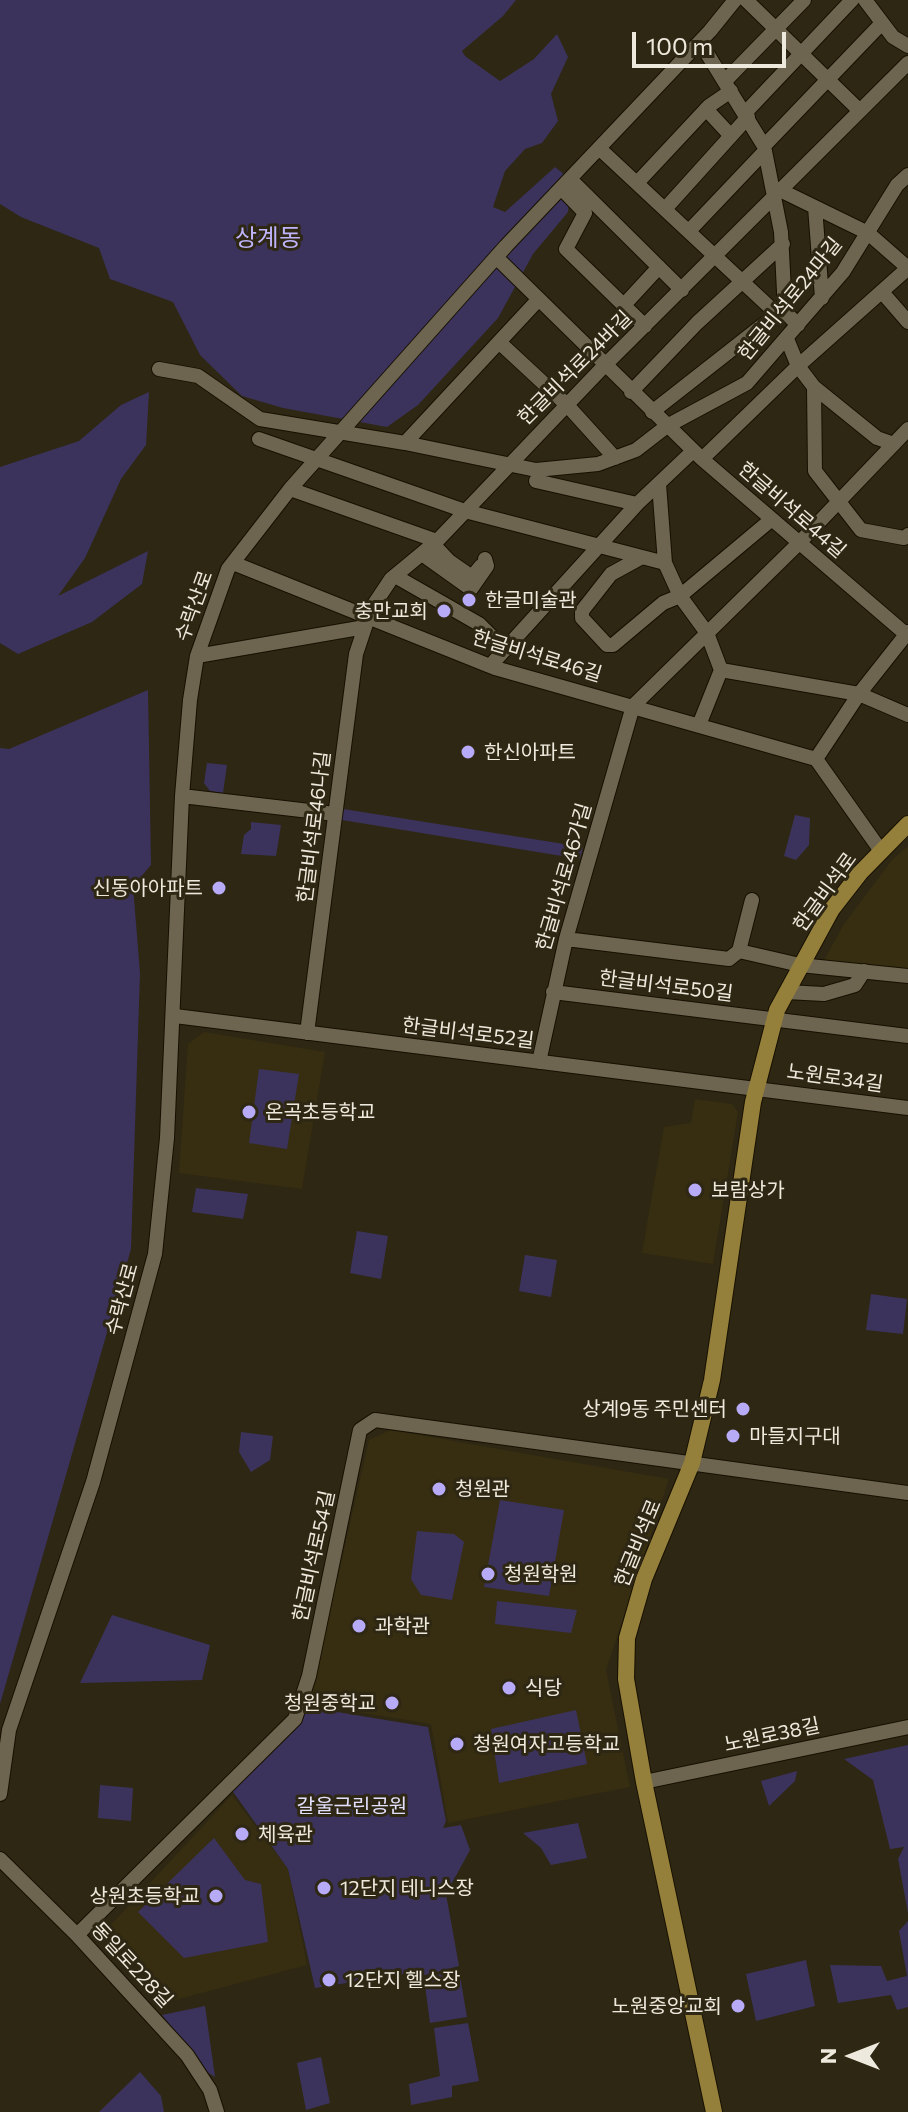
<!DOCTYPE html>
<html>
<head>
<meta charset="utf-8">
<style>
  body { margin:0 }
  #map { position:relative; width:908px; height:2112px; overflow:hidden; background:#2e2713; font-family:Commissioner,sans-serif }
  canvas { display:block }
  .north { position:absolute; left:812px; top:2016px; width:80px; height:80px; -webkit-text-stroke:6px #2e2713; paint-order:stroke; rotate:270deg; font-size:22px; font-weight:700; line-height:32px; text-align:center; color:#eee9dd }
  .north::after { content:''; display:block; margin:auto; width:28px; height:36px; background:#eee9dd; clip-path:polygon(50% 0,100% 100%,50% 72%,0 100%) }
  .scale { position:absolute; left:632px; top:32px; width:154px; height:36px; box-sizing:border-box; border:4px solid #eee9dd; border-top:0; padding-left:10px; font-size:24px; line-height:28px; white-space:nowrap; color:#eee9dd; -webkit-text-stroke:6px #2e2713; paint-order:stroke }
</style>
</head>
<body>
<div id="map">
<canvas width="908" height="2112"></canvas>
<div class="north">N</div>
<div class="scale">100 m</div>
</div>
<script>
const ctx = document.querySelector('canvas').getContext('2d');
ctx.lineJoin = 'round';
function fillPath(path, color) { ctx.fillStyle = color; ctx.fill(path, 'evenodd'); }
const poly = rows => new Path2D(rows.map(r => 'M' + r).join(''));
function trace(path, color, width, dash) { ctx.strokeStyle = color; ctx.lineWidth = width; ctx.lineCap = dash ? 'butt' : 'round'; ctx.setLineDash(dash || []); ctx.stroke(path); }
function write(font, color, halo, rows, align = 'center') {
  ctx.font = font + ' Commissioner,"Noto Sans KR",sans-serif'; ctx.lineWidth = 6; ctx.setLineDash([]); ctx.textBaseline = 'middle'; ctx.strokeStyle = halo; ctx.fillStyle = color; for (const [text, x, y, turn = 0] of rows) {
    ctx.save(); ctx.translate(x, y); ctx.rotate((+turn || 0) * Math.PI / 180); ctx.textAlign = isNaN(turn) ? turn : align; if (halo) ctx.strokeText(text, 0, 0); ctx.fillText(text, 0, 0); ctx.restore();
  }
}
const built = poly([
  [908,846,908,969,824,960,844,924,892,860],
  [204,1032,325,1052,302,1189,179,1173,188,1044],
  [695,1099,732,1104,738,1112,713,1264,642,1253,664,1127,691,1123],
  [391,1430,669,1479,606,1670,630,1787,448,1823,431,1724,309,1704,369,1440],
  [232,1795,288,1869,307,1965,175,2000,106,1930]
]);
const green = poly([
  [0,0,516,0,503,16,462,51,465,56,500,81,534,59,557,34,568,57,551,94,558,121,542,143,525,149,505,171,493,207,505,212,555,167,571,180,568,212,533,254,498,318,418,405,387,427,283,408,242,396,200,355,173,302,110,279,99,248,21,217,0,204],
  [149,392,146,445,121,479,85,558,58,596,148,551,142,584,92,622,18,654,0,643,0,467,79,441,121,405],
  [148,690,151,865,133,886,140,973,131,1249,0,1704,0,748,9,749],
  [207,763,227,765,223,793,210,791,204,783],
  [337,808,583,847,580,859,336,819],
  [795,815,810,818,809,845,796,860,784,856],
  [251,822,281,825,276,856,241,854,244,835,251,829],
  [259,1069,299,1074,287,1149,249,1143],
  [196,1188,248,1194,243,1219,192,1212],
  [357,1231,388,1236,381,1279,350,1273],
  [525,1255,557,1260,551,1297,519,1291],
  [871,1294,907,1299,903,1334,866,1330],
  [241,1432,273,1436,270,1460,251,1472,239,1452],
  [500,1500,564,1510,549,1596,484,1587],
  [417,1531,454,1534,464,1542,452,1600,421,1595,411,1579],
  [497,1601,577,1610,571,1633,495,1624],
  [112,1615,210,1645,202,1680,80,1683],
  [307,1707,428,1727,446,1821,443,1828,461,1825,470,1850,446,1894,459,1966,421,1976,409,1973,315,1988,288,1869,231,1789,288,1732],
  [576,1710,587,1764,499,1783,491,1729],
  [908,1745,908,1913,898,1859,904,1847,890,1849,873,1780,844,1759],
  [797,1771,795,1781,769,1806,761,1781],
  [100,1785,133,1788,131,1821,98,1818],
  [578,1823,587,1858,551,1865,541,1848,523,1833],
  [214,1838,245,1880,261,1884,268,1942,184,1958,138,1912],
  [908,1921,908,2007,897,2010,891,1995,838,2003,830,1965,881,1966,887,1981,907,1976,899,1931],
  [806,1960,815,2006,756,2021,746,1974],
  [459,1970,467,2017,430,2023,424,1978],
  [205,2006,215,2077,207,2072,162,2015],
  [468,2023,479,2081,452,2086,452,2097,411,2105,409,2084,440,2076,434,2028],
  [321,2057,330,2103,306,2110,297,2063],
  [140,2072,161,2096,164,2112,99,2112]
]);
const minor = poly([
  [746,0,860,111],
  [865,0,893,37,908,46],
  [700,42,764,146,781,232,785,312,798,325],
  [725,81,804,0],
  [706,109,731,136],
  [745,113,852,0],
  [764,146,882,23],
  [600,149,777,314],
  [571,180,682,290],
  [637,183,709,106,731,91],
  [562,189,585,213,566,249,645,326],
  [782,191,868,233,908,268],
  [815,207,822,298],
  [665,209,748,117],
  [689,231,765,151],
  [496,257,702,459,908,636],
  [882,292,908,322],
  [624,305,659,267],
  [787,339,798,366,814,387,815,471,861,530,904,538,908,535],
  [499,342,567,405,615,458],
  [159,369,198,376,260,419,405,443,536,470,598,464,636,450,667,426,747,383,843,272,897,185,908,175],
  [814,387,877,438,894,444],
  [631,392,697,323,783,244],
  [652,412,777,314,785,312],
  [259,439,465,511,665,563,680,596,707,633,721,670,859,694,908,715],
  [405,443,538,300],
  [702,459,798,366,908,268],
  [536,481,637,504],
  [659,484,665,563],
  [290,489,437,541],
  [433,544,449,561,472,577,481,566],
  [422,554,471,589,487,566,485,559],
  [642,557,611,574,582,611,582,618,607,645,613,645,663,603,680,596,772,519],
  [233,563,495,668,816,759,881,851],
  [395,576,479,624,505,650],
  [197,656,365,627],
  [490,666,637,504,693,451],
  [699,725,721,670],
  [816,759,859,694,908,632],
  [182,796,335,814],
  [566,939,729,959,739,951,800,965,908,976],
  [739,951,752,900],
  [553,992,908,1036],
  [786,992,824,994,855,985,864,971],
  [175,1016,908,1108],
  [307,1033,356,654,371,609,391,579,437,541,604,366,908,63],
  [539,1062,566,939,633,706,799,543,908,429],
  [644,1782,908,1727],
  [0,1794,9,1730,93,1482,155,1254,167,1138,182,796,190,700,197,656,228,569,290,489,506,246,710,31,735,0],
  [0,1859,77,1935,187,2055,210,2090,217,2112],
  [77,1935,295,1719,309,1676,360,1430,375,1420,908,1493]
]);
const major = poly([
  [714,2112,644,1782,626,1679,627,1638,644,1579,692,1463,712,1380,753,1102,777,1010,832,909,860,873,908,824]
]);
const markers = [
  [469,600,8,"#b7abf7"],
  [444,611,8,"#b7abf7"],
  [468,752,8,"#b7abf7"],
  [219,888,8,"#b7abf7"],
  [249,1112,8,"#b7abf7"],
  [695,1190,8,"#b7abf7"],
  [743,1409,8,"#b7abf7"],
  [733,1436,8,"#b7abf7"],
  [439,1489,8,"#b7abf7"],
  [488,1574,8,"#b7abf7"],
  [359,1626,8,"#b7abf7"],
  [509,1688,8,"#b7abf7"],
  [392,1703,8,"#b7abf7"],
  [457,1744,8,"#b7abf7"],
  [242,1834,8,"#b7abf7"],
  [324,1888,8,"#b7abf7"],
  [216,1896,8,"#b7abf7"],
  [329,1980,8,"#b7abf7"],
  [738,2006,8,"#b7abf7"]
];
const streetNames = [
  ["한글비석로24마길",790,299,-51],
  ["한글비석로24바길",575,368,-45],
  ["한글비석로44길",792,510,41],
  ["수락산로",194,606,-70],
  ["한글비석로46길",537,656,17],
  ["한글비석로46나길",314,827,-83],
  ["한글비석로46가길",564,877,-74],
  ["한글비석로",825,892,-54],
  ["한글비석로50길",666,986,7],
  ["한글비석로52길",468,1033,7],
  ["노원로34길",835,1078,8],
  ["수락산로",122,1299,-75],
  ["한글비석로",638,1543,-68],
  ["한글비석로54길",314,1556,-78],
  ["노원로38길",772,1735,-12],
  ["동일로228길",132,1965,47]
];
const poiNames = [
  ["한글미술관",485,600],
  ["충만교회",428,611,"right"],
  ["한신아파트",484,752],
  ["신동아아파트",203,888,"right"],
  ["온곡초등학교",265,1112],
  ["보람상가",711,1190],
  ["상계9동 주민센터",727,1409,"right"],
  ["마들지구대",749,1436],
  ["청원관",455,1489],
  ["청원학원",504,1574],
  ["과학관",375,1626],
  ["식당",525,1688],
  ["청원중학교",376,1703,"right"],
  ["청원여자고등학교",473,1744],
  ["체육관",258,1834],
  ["12단지 테니스장",340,1888],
  ["상원초등학교",200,1896,"right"],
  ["12단지 헬스장",345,1980],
  ["노원중앙교회",722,2006,"right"]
];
const parkNames = [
  ["갈울근린공원",352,1806]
];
const quarterNames = [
  ["상계동",268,238]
];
fillPath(built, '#372e11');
fillPath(green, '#3b335c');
trace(minor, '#171000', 16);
trace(major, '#171000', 18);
trace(minor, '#6d654f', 14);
trace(major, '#95803b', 16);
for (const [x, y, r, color] of markers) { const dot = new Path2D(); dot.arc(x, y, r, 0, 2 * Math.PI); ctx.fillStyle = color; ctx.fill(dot); trace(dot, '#2e2713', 3); }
write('20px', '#eee9dd', '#2e2713', streetNames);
write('20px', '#eee9dd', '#2e2713', poiNames, 'left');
write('20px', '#e3e0fd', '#2e2713', parkNames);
write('24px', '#beb3fa', '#2e2713', quarterNames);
</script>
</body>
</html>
